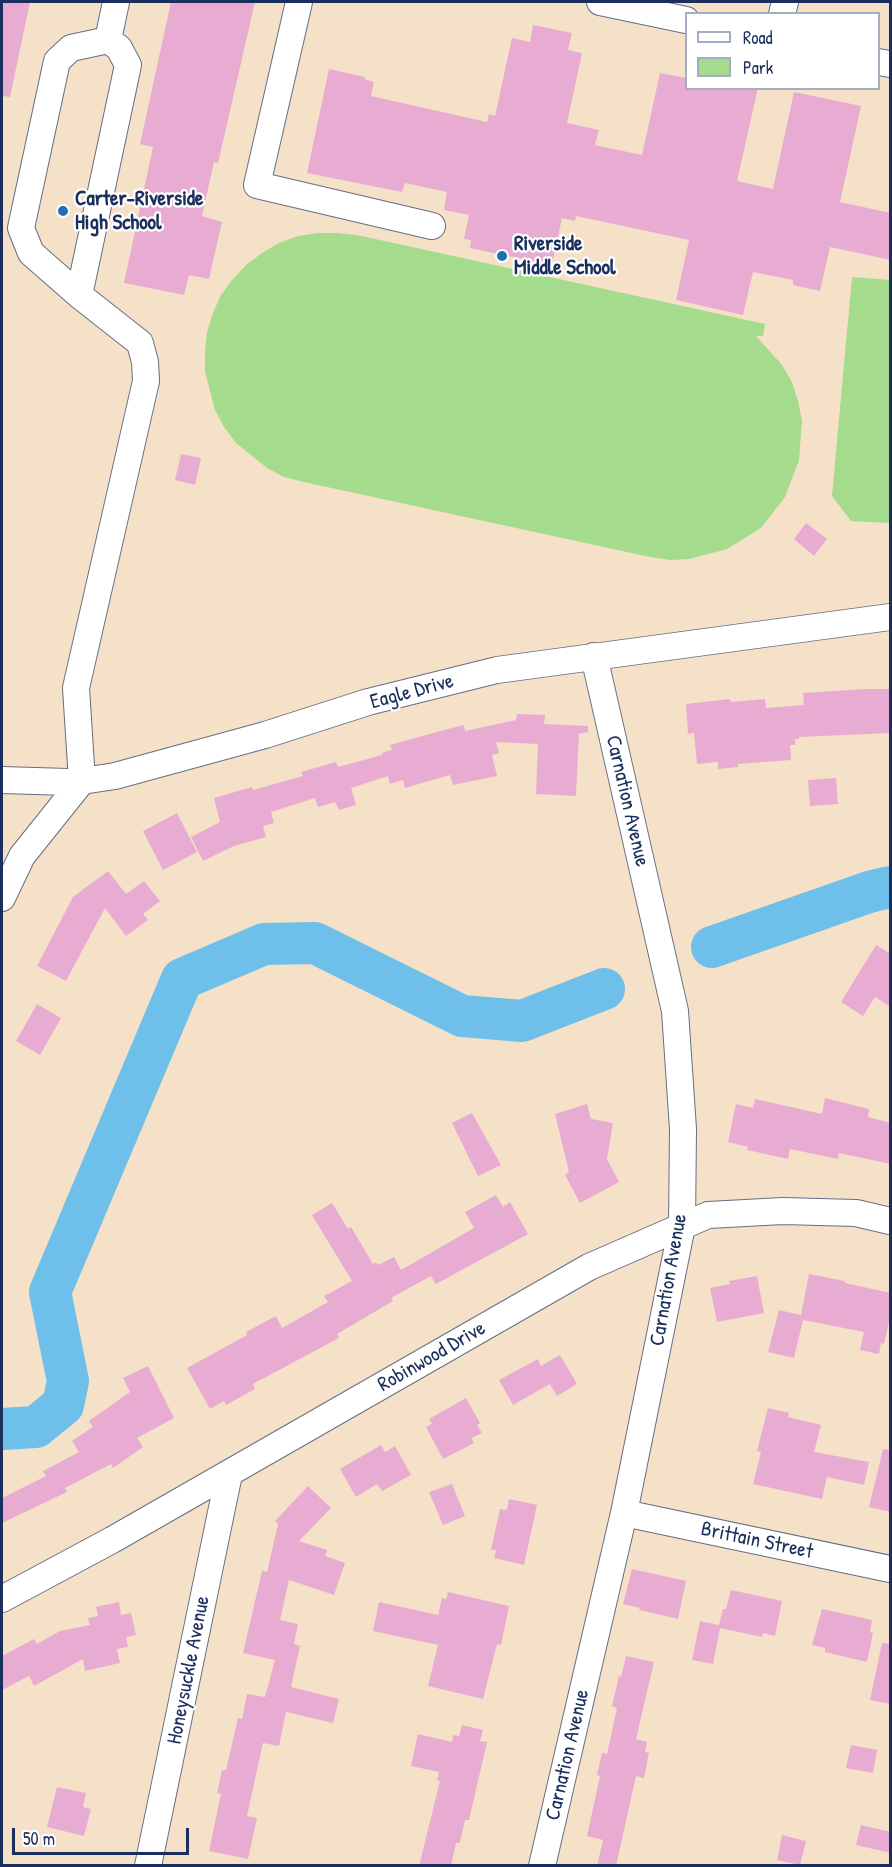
<!DOCTYPE html>
<html>
<head>
<meta charset="utf-8">
<style>
  body { margin:0 }
  #map { position:relative; width:892px; height:1867px; overflow:hidden; background:#f5e1c7; font-family:"Patrick Hand",sans-serif }
  canvas { display:block }
  .frame { position:absolute; inset:0; border:3px solid #1b2f5e; pointer-events:none }
  .legend { position:absolute; left:685px; top:12px; width:195px; height:78px; box-sizing:border-box; background:#fff; border:2px solid #a4acbf; margin:0; padding:8px 10px; list-style:none; font-size:18px; color:#1b2f5e }
  .legend li { display:flex; align-items:center; gap:12px; height:30px }
  .legend b { width:30px; border:2px solid #a4acbf }
  .scale { position:absolute; left:12px; top:1828px; width:177px; height:27px; box-sizing:border-box; border:3px solid #1b2f5e; border-top:0; padding-left:8px; font-size:18px; line-height:21px; white-space:nowrap; color:#1b2f5e; -webkit-text-stroke:4px #fff; paint-order:stroke }
</style>
</head>
<body>
<div id="map">
<canvas width="892" height="1867"></canvas>
<div class="frame"></div>
<ul class="legend">
<li><b style="height:8px;background:#fff"></b>Road</li>
<li><b style="height:16px;background:#a4db8c"></b>Park</li>
</ul>
<div class="scale">50 m</div>
</div>
<script>
const ctx = document.querySelector('canvas').getContext('2d');
ctx.lineJoin = 'round';
function fillPath(path, color) { ctx.fillStyle = color; ctx.fill(path, 'evenodd'); }
const poly = rows => new Path2D(rows.map(r => 'M' + r).join(''));
function trace(path, color, width, dash) { ctx.strokeStyle = color; ctx.lineWidth = width; ctx.lineCap = dash ? 'butt' : 'round'; ctx.setLineDash(dash || []); ctx.stroke(path); }
function write(font, color, halo, rows, align = 'center') {
  ctx.font = font + ' "Patrick Hand",sans-serif'; ctx.lineWidth = 4.5; ctx.setLineDash([]); ctx.textBaseline = 'middle'; ctx.strokeStyle = halo; ctx.fillStyle = color; for (const [text, x, y, turn = 0] of rows) {
    ctx.save(); ctx.translate(x, y); ctx.rotate((+turn || 0) * Math.PI / 180); ctx.textAlign = isNaN(turn) ? turn : align; if (halo) ctx.strokeText(text, 0, 0); ctx.fillText(text, 0, 0); ctx.restore();
  }
}
const green = poly([
  [318,233,337,233,357,235,765,324,763,336,756,336,782,365,792,382,798,401,802,421,799,460,785,497,761,528,727,549,689,559,670,560,650,557,304,482,284,477,267,468,236,443,224,427,215,410,205,372,205,352,207,332,213,313,221,295,233,279,246,265,262,253,279,243,298,236],
  [852,277,890,280,890,523,851,521,832,496]
]);
const river = poly([
  [712,947,869,892,890,887],
  [2,1429,36,1427,63,1405,68,1381,50,1292,182,979,264,944,315,943,462,1016,522,1021,604,989]
]);
const building = poly([
  [2,2,30,2,10,97,2,96],
  [171,2,255,2,218,163,214,162,202,216,222,222,209,279,189,275,184,295,124,283,153,147,140,144],
  [533,25,572,33,568,50,582,53,567,123,599,130,595,145,642,155,660,73,687,78,687,88,758,88,737,181,773,189,794,92,861,106,840,202,891,213,891,260,830,247,820,291,793,285,793,280,753,272,743,315,676,300,689,240,576,216,575,221,562,218,552,265,470,248,471,240,464,239,469,215,444,210,447,192,405,183,402,192,307,173,329,69,365,77,364,79,374,82,371,96,487,122,489,114,495,116,512,38,530,42],
  [181,454,201,458,195,485,175,480],
  [806,523,827,539,814,556,794,539],
  [864,689,891,689,891,733,799,737,799,739,795,739,795,745,790,745,791,760,738,764,738,767,718,769,718,762,697,764,694,733,688,734,686,704,730,699,731,702,765,699,766,708,804,705,803,693],
  [517,714,545,715,544,724,588,726,588,732,579,734,576,796,536,794,538,744,496,742,499,753,492,755,497,776,453,785,450,775,405,788,403,780,390,784,388,776,351,788,356,805,339,810,335,802,318,807,315,798,271,812,274,823,263,826,266,837,234,846,203,861,191,837,220,822,214,798,252,787,253,790,303,776,301,772,336,762,338,767,382,755,382,753,392,750,390,745,444,730,464,725,465,731,516,720],
  [836,778,838,804,810,806,808,780],
  [177,813,197,852,163,870,143,831],
  [108,871,126,894,144,881,160,901,143,914,148,920,126,936,105,908,66,981,37,966,73,897],
  [876,945,891,954,891,1007,875,997,863,1016,841,1002],
  [37,1004,61,1018,40,1055,16,1041],
  [825,1098,869,1109,868,1117,891,1123,891,1164,839,1153,838,1159,790,1149,788,1159,747,1150,748,1147,728,1142,736,1104,753,1108,755,1099,822,1114],
  [587,1104,591,1119,613,1123,607,1159,619,1182,580,1203,565,1175,569,1172,555,1114],
  [472,1113,501,1165,478,1176,452,1123],
  [496,1195,503,1207,510,1202,528,1234,436,1284,431,1276,391,1298,393,1301,337,1334,339,1338,253,1384,255,1389,226,1405,224,1401,210,1409,187,1368,247,1335,246,1332,276,1316,282,1328,328,1302,324,1296,352,1281,312,1215,332,1203,348,1229,351,1227,373,1264,376,1262,378,1265,394,1257,401,1270,474,1228,465,1212],
  [809,1274,845,1281,845,1283,891,1293,891,1313,884,1344,881,1343,879,1354,860,1350,864,1332,803,1320,794,1358,768,1352,779,1310,801,1315],
  [757,1276,764,1313,717,1322,710,1288,730,1284,729,1281],
  [560,1355,577,1384,557,1396,550,1384,513,1405,499,1380,538,1359,541,1366],
  [148,1366,174,1418,137,1438,143,1447,113,1468,111,1464,65,1488,67,1492,2,1523,2,1498,46,1476,43,1471,79,1452,72,1441,93,1427,89,1421,130,1392,123,1378],
  [466,1398,480,1423,477,1425,482,1433,471,1438,474,1443,443,1459,426,1427,432,1424,429,1419],
  [768,1408,789,1413,788,1417,821,1425,814,1452,869,1462,864,1485,827,1477,822,1499,753,1484,761,1452,757,1451],
  [381,1445,385,1452,395,1446,411,1475,382,1491,377,1484,356,1497,340,1469],
  [883,1449,891,1450,891,1512,869,1507],
  [452,1484,465,1516,443,1525,429,1492],
  [308,1486,331,1508,299,1541,327,1550,325,1556,345,1563,334,1595,289,1580,280,1620,298,1624,294,1644,300,1646,291,1687,339,1699,333,1723,286,1712,279,1746,263,1743,247,1816,257,1818,248,1859,209,1851,221,1794,217,1793,222,1770,226,1770,238,1718,242,1719,247,1694,265,1697,275,1660,243,1653,262,1571,267,1572,278,1524,275,1521],
  [509,1499,537,1505,524,1565,494,1558,496,1550,491,1550,500,1509,507,1510],
  [632,1569,686,1581,678,1619,639,1610,640,1608,623,1604],
  [731,1590,782,1601,775,1636,763,1633,762,1637,720,1628,713,1664,692,1660,700,1621,719,1625,723,1609,726,1609],
  [448,1592,509,1606,501,1645,497,1644,483,1699,428,1686,438,1645,373,1631,379,1602,438,1615,442,1598,446,1599],
  [119,1602,121,1615,131,1613,136,1635,126,1637,128,1647,117,1649,120,1663,85,1671,83,1659,34,1686,29,1676,2,1690,2,1656,34,1639,37,1644,60,1631,90,1625,88,1618,98,1616,96,1607],
  [822,1609,872,1620,870,1632,873,1633,867,1662,825,1652,825,1648,812,1645],
  [882,1643,891,1644,891,1704,870,1700],
  [626,1656,654,1662,636,1739,647,1742,645,1752,649,1753,644,1778,636,1776,616,1866,597,1866,603,1840,587,1836,600,1776,597,1775,602,1753,607,1754,617,1708,612,1706,619,1676,621,1677],
  [462,1725,483,1730,480,1741,487,1742,469,1820,465,1820,460,1843,456,1843,451,1866,419,1866,440,1781,437,1780,439,1772,411,1766,418,1734,452,1742,453,1735,459,1736],
  [851,1745,877,1750,873,1773,846,1768],
  [57,1787,86,1793,83,1807,91,1809,84,1836,47,1827],
  [861,1825,891,1832,891,1853,856,1845],
  [782,1835,806,1841,800,1865,777,1860]
]);
const minor = poly([
  [299,2,257,185,432,226],
  [600,2,686,20],
  [782,14,785,2],
  [108,40,116,2],
  [878,62,890,64],
  [2,780,68,782,82,781,76,688,146,381,145,362,140,343,79,295,31,253,21,228,57,61,71,48,108,40,119,48,128,65,79,295],
  [2,898,22,856,82,781,115,776,265,735,368,702,497,670,890,617],
  [624,1513,890,1569],
  [2,1599,112,1540,589,1267,708,1215,783,1211,856,1213,890,1221],
  [148,1866,229,1474],
  [542,1866,624,1513,682,1226,683,1129,675,1011,594,656]
]);
const markers = [
  [63,211,6,"#1f6fb2"],
  [502,256,6,"#1f6fb2"]
];
const poiNames = [
  ["Carter-Riverside",75,199],
  ["High School",75,223],
  ["Riverside",514,244],
  ["Middle School",514,268]
];
const streetNames = [
  ["Eagle Drive",412,692,-15],
  ["Carnation Avenue",627,801,77],
  ["Carnation Avenue",669,1280,-80],
  ["Robinwood Drive",432,1357,-30],
  ["Brittain Street",757,1541,12],
  ["Honeysuckle Avenue",189,1670,-79],
  ["Carnation Avenue",568,1755,-77]
];
fillPath(green, '#a4db8c');
trace(river, '#6ec0ea', 42);
fillPath(building, '#e8acd3');
trace(minor, '#676d83', 28);
trace(minor, '#fff', 26);
for (const [x, y, r, color] of markers) { const dot = new Path2D(); dot.arc(x, y, r, 0, 2 * Math.PI); ctx.fillStyle = color; ctx.fill(dot); trace(dot, '#fff', 2); }
write('bold 21px', '#1b2f5e', '#fff', poiNames, 'left');
write('21px', '#1b2f5e', '#fff', streetNames);
</script>
</body>
</html>
